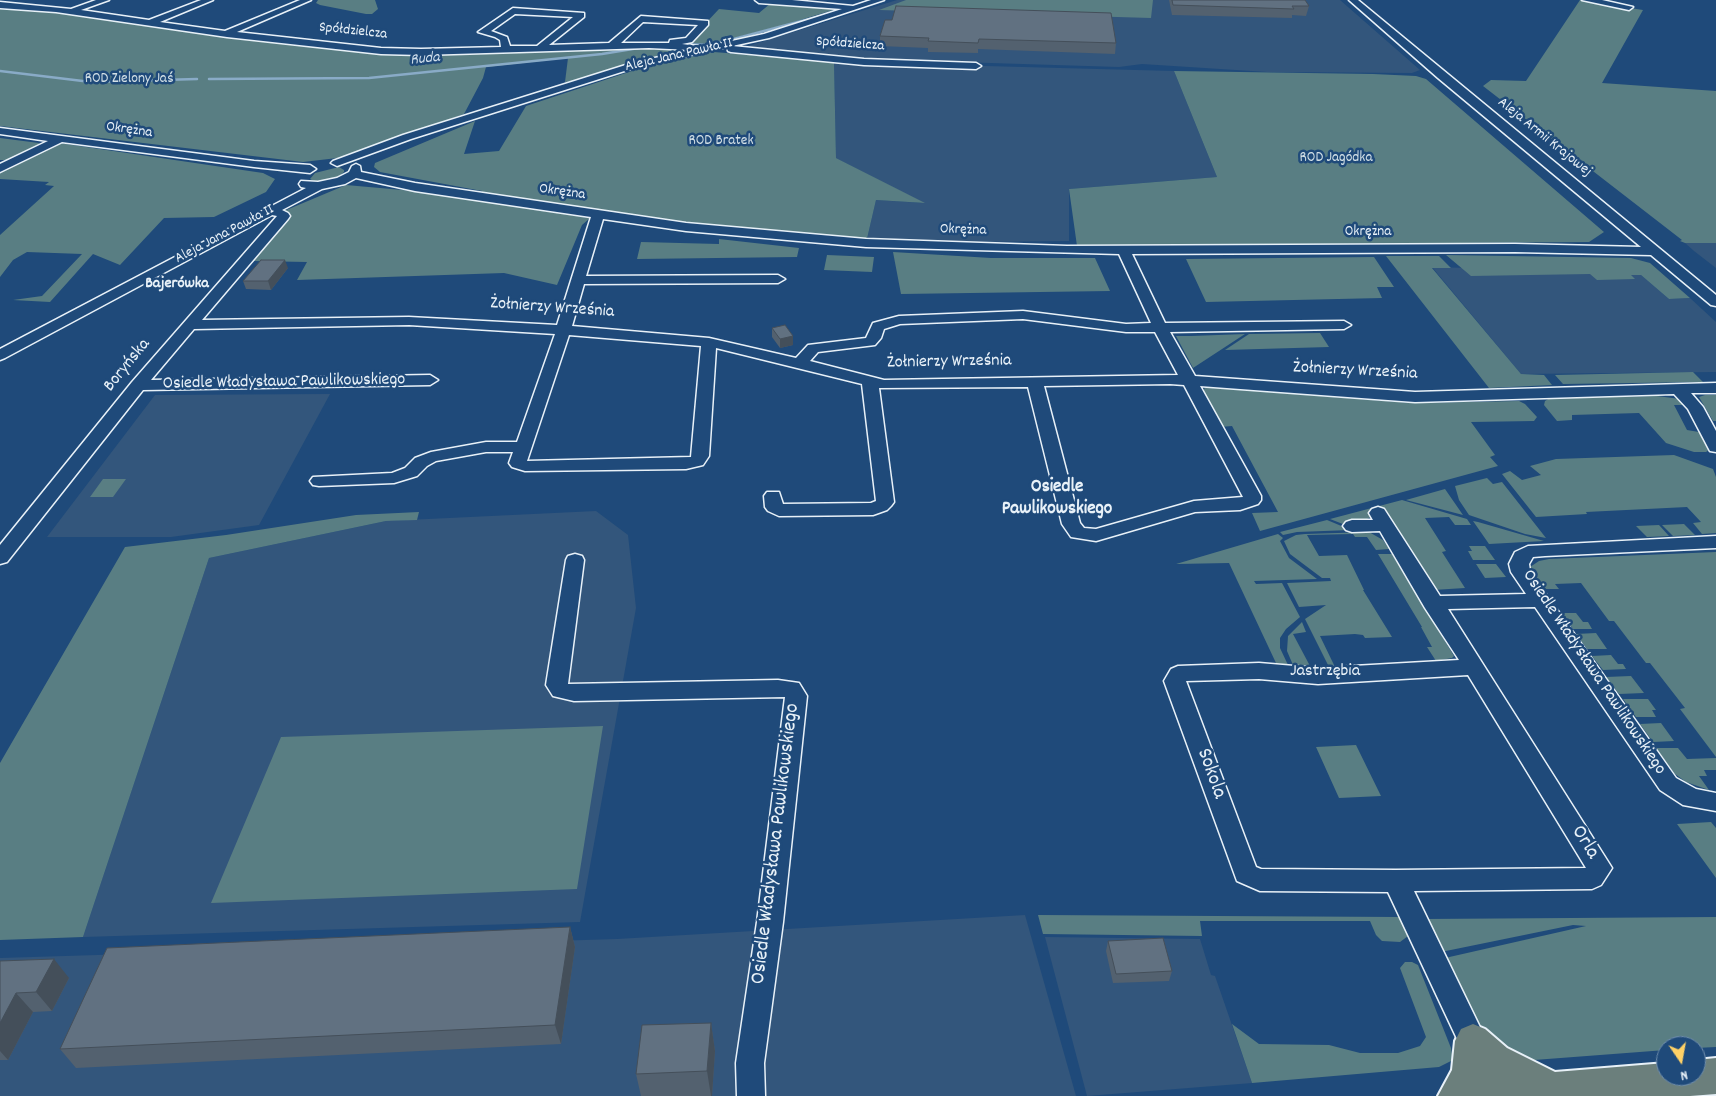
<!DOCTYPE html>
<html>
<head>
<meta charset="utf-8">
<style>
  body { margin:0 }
  #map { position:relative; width:1716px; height:1096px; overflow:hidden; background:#1f4a7a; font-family:Dekko,sans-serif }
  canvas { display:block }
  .north { position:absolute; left:1656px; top:1036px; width:50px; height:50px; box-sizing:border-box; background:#1f4a7a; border:1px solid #6f8dac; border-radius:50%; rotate:168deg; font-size:14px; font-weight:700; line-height:20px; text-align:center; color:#e8f1f8 }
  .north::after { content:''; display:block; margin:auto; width:18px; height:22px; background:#ffd166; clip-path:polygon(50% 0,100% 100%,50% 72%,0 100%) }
</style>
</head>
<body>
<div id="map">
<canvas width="1716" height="1096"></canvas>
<div class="north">N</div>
</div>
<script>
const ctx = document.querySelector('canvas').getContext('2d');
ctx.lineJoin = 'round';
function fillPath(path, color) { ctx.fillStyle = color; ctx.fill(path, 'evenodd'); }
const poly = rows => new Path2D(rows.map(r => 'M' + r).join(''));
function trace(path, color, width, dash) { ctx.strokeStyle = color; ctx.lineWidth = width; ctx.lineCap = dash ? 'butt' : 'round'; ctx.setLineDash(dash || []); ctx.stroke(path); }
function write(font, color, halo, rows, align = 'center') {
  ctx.font = font + ' Dekko,sans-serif'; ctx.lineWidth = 5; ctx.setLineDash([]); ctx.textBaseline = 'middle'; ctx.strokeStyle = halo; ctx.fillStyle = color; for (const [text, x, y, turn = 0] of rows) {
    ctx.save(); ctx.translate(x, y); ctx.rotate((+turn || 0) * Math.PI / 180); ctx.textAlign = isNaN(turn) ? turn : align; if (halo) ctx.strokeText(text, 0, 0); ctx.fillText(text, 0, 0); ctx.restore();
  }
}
const built = poly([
  [897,0,1340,0,1420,70,1412,73,1267,72,1142,64,1119,67,861,59,742,48],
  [834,62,1174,71,1217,177,1069,189,1069,241,866,243,876,200,923,203,836,158],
  [1685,243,1716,243,1716,268,1694,251],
  [1432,267,1581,271,1641,275,1669,299,1690,298,1716,322,1716,372,1521,374],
  [330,394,259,525,171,537,47,537,155,395],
  [596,511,628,535,636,608,580,922,83,937,209,558,386,521],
  [1025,915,1076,1096,0,1096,0,958,617,939],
  [1045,937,1200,939,1211,975,1215,976,1252,1083,1087,1096]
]);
const green = poly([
  [318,0,375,0,378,9,372,14,366,14,320,5,316,3],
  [906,0,1153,0,1151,18,879,10],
  [1580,0,1643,10,1602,83,1716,91,1716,243,1685,243,1680,241,1682,240,1483,86,1491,80,1526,81],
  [771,3,843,7,784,25,710,44,687,43,719,9,759,13],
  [0,7,148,20,384,52,648,46,687,49,582,80,565,82,568,58,486,67,483,78,464,114,346,157,303,162,0,126],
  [714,52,834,62,836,158,925,203,876,200,866,243,686,227,478,197,482,191,380,172,374,167,375,163,475,121,464,154,499,151,526,106,644,67],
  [1174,71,1373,74,1416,76,1426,79,1604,232,1589,242,1077,246,1069,189,1217,177],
  [0,138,39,143,38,147,7,160,0,160],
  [59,143,263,173,275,179,266,192,214,217,164,218,120,265,93,254,50,302,13,300,42,296,82,254,27,252,13,260,0,277,0,235,54,186,45,185,49,182,0,179,0,171],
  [339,167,344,170,344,172,338,177,315,182,310,179,315,173],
  [346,185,414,191,590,218,582,225,557,285,504,273,297,280,307,262,253,261,289,216,284,211],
  [719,239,799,248,797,257,637,259,641,242,719,244],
  [893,252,991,258,1095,258,1110,291,901,294],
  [827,255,874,257,872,272,824,270],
  [1446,255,1631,258,1650,263,1690,298,1669,299,1641,275,1631,275,1635,279,1597,280,1590,274,1471,276],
  [1386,256,1439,256,1451,268,1432,268,1521,374,1544,375,1552,385,1489,388],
  [1374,257,1394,287,1377,287,1382,298,1206,302,1186,259],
  [1320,333,1329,347,1225,350,1249,334],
  [1245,334,1193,368,1176,336,1191,336],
  [1693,372,1703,382,1563,384,1555,375],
  [1205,387,1412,403,1519,401,1525,404,1537,417,1534,421,1471,422,1495,455,1490,457,1498,466,1260,531,1252,513,1278,512,1232,426,1220,427,1203,393],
  [1705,395,1716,395,1716,421,1713,421,1699,397],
  [1657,396,1680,399,1685,405,1674,405,1687,430,1699,432,1710,449,1706,452,1694,452,1666,443,1639,413,1572,415,1572,420,1557,421,1544,405,1545,401,1550,398],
  [1674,455,1713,469,1716,477,1716,533,1702,534,1693,523,1701,522,1687,507,1586,512,1587,514,1536,517,1502,474,1510,471,1522,480,1541,475,1530,466,1556,459],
  [1487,478,1493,484,1502,482,1546,538,1525,534,1469,515,1459,500,1455,486],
  [103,479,126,479,113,497,90,497],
  [1445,489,1463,515,1406,500],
  [1402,500,1467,519,1471,525,1455,525,1449,517,1425,518,1446,551,1442,552,1465,588,1433,590,1382,508,1372,510,1371,517,1367,519,1345,522,1348,526,1330,519],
  [419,512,417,520,386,521,209,558,83,937,0,940,0,763,125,547,226,535,356,515],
  [1327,520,1351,530,1297,532,1283,535,1280,532],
  [1473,521,1478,522,1544,541,1489,544],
  [1684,524,1695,535,1673,536,1662,525],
  [1659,525,1669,536,1647,537,1636,526],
  [1369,532,1383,540,1389,549,1376,550,1367,537,1355,537,1353,534,1307,535,1319,556,1347,555,1364,590,1363,590,1392,637,1365,638,1363,635,1355,634,1320,636,1334,665,1328,665,1305,619,1326,605,1299,607,1287,583,1331,581,1330,578,1322,578,1290,554,1284,541,1296,535,1305,534],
  [1278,534,1283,538,1280,541,1289,558,1317,579,1254,581,1256,584,1282,583,1300,617,1286,629,1280,638,1280,648,1288,665,1276,663,1229,563,1176,564],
  [1469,546,1485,546,1495,560,1473,560,1468,551,1472,551],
  [1716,552,1716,757,1680,709,1685,708,1650,663,1646,663,1614,621,1609,621,1581,583,1555,584,1559,589,1543,589,1530,567,1539,561,1549,559],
  [1378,554,1392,554,1454,656,1452,658,1436,661,1427,647,1432,647,1421,627,1422,627],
  [1476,564,1496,564,1506,577,1485,578],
  [1562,613,1576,613,1583,622,1588,622,1592,629,1573,629],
  [1302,622,1306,632,1293,634,1310,666,1293,665,1287,651,1288,636],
  [1596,633,1607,649,1587,649,1576,634],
  [1611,655,1618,664,1623,664,1626,669,1603,670,1592,656],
  [1631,676,1644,693,1619,694,1606,677],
  [1623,699,1648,699,1656,710,1652,710,1656,717,1636,717],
  [1661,723,1674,741,1653,742,1640,724],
  [603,726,577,889,211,903,281,737],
  [1356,745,1381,796,1339,798,1316,747],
  [1656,748,1678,748,1687,759,1716,758,1716,770,1704,770,1707,776,1699,776,1709,790,1686,782,1675,774],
  [1711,822,1716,828,1716,878,1677,824],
  [1038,915,1399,917,1408,936,1400,942,1382,941,1376,935,1370,921,1200,921,1202,936,1043,934],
  [1716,917,1716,1047,1696,1048,1696,1046,1666,1046,1666,1050,1521,1061,1484,1037,1445,958,1586,926,1573,925,1441,952,1424,919],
  [1405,962,1412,962,1418,965,1451,1048,1453,1060,1439,1067,1252,1083,1232,1024,1259,1044,1329,1045,1360,1053,1398,1053,1420,1046,1426,1037,1400,968]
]);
const stream = poly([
  [854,6,871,0],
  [680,44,711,45,828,14],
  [0,71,91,82,197,79],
  [209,79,369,78,602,54,645,47]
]);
const minor = poly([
  [96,0,109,0,81,10,149,20,201,0,213,0,160,22,225,31,300,0,311,0,237,32,381,48,421,49,501,47,500,40,495,37,478,32,513,8,584,13,584,17,549,45,609,43,641,16,708,21,708,25,692,42,682,44,704,47,764,34,842,9,759,3,755,0,792,0,853,6,871,0,884,0,769,38,732,46,864,59,976,63,981,66,976,69,864,65,731,52,728,51,727,47,637,67,411,139,337,166,331,163,333,161,403,135,632,63,691,50,649,48,421,55,381,54,227,37,56,12,0,8,0,2,71,9,96,0],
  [515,14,573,17,537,46,510,46,507,37,491,31,515,14],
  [643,22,698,25,686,38,670,40,669,43,621,43,643,22],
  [1349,0,1358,0,1716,295,1716,306,1711,305,1651,255,1515,252,1132,254,1165,323,1344,321,1351,325,1344,329,1170,332,1195,376,1415,392,1716,383,1716,393,1691,393,1703,407,1716,431,1716,452,1710,451,1688,409,1674,394,1415,402,1200,386,1261,496,1261,500,1258,504,1240,510,1195,512,1096,541,1071,537,1062,524,1028,387,879,388,894,502,891,506,887,510,873,515,779,516,768,511,765,507,764,496,767,492,779,492,783,504,871,503,876,501,862,384,716,348,709,456,703,465,686,469,525,471,512,467,509,463,513,452,486,452,436,461,427,466,417,476,394,483,319,486,313,485,310,481,313,477,392,473,405,468,415,458,431,452,486,442,517,442,555,334,409,325,194,329,151,380,430,375,438,380,430,385,143,390,7,562,0,564,0,545,132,382,277,216,272,215,5,358,0,360,0,349,306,188,301,187,299,184,301,181,318,182,337,178,349,172,352,166,356,164,360,166,361,172,415,183,686,223,866,239,1067,246,1515,244,1641,247,1438,78,1349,0],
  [356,178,415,191,591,217,557,325,409,317,202,320,288,219,290,216,288,213,282,210,322,189,345,184,356,178],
  [603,219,686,231,866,247,1119,254,1151,323,1126,324,1023,311,899,316,873,323,866,338,808,345,796,358,709,338,572,326,584,284,778,283,785,279,778,275,586,276,603,219],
  [1023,319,1126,332,1155,332,1178,375,884,380,810,361,818,352,875,345,881,338,884,329,900,324,1023,319],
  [569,335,701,346,691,457,527,461,569,335],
  [1170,384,1184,385,1243,497,1194,501,1096,529,1084,528,1080,523,1044,386,1170,384],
  [1582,0,1602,0,1633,7,1629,10,1582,0],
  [0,128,254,161,310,165,316,169,310,173,254,167,62,142,0,172,0,164,48,141,0,134,0,128],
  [1378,507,1384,509,1440,596,1526,594,1511,572,1509,564,1515,552,1528,546,1716,536,1716,548,1545,556,1533,557,1529,564,1530,571,1676,778,1696,789,1716,793,1716,811,1683,805,1660,790,1535,607,1448,609,1612,868,1601,885,1592,889,1414,891,1491,1050,1487,1060,1477,1063,1467,1060,1388,892,1260,891,1237,881,1164,681,1171,669,1178,666,1259,663,1318,668,1459,660,1425,608,1380,531,1352,532,1346,530,1343,526,1346,522,1352,520,1373,520,1369,513,1372,509,1378,507],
  [1468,675,1586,868,1396,870,1261,869,1256,867,1186,681,1259,679,1318,684,1468,675],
  [575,554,582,556,584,560,568,684,778,680,799,683,807,696,783,922,764,1063,765,1096,737,1096,736,1063,757,922,785,697,574,701,553,696,546,685,566,560,568,556,575,554]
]);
const major = poly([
  [1473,1024,1485,1029,1507,1048,1555,1072,1666,1063,1666,1076,1696,1076,1696,1060,1716,1058,1716,1094,1690,1096,1438,1096,1452,1070,1455,1041,1461,1029,1473,1024]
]);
const wall = poly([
  [1169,0,1305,0,1309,6,1306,16,1292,15,1292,18,1172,15],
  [885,20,1116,43,1115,54,978,49,978,53,928,52,928,48,880,46,880,36],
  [288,268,271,290,246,289,243,281],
  [772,328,793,336,793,345,780,348,772,337],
  [570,927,575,947,561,1044,76,1068,60,1049],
  [1108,941,1172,971,1169,981,1113,983,1106,951],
  [0,961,69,978,52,1011,33,1012,8,1060,0,1060],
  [711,1023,715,1051,712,1096,641,1096,636,1074]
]);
const shadedWall = poly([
  [285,260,288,268,271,290,268,281],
  [793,336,793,345,780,348,780,339],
  [570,927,575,947,561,1044,555,1025],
  [54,959,69,978,52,1011,36,992],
  [16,993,33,1012,8,1060,0,1051,0,1023],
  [711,1023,715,1051,712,1096,711,1096,707,1071]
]);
const building = poly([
  [1172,0,1305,0,1309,6,1292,6,1294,9,1173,5,1172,0],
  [896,6,1111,13,1116,43,979,39,978,43,928,41,929,38,880,36,885,20,892,20,896,6],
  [261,260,285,260,268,281,243,281,261,260],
  [785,325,793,336,780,339,772,328,785,325],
  [570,927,555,1025,60,1049,107,948,570,927],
  [1163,938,1172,971,1116,974,1108,941,1163,938],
  [54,959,36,992,16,993,0,1023,0,961,54,959],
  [711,1023,707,1071,636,1074,642,1025,711,1023]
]);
const farStreetnames = [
  ["Spółdzielcza",353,32,6],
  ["Spółdzielcza",850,45,4],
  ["Aleja Jana Pawła II",679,56,-13],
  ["Okrężna",129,131,8],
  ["Aleja Armii Krajowej",1544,138,39],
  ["Okrężna",562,193,8],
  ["Okrężna",963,231,2],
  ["Okrężna",1368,233],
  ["Aleja Jana Pawła II",225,235,-28]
];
const farParknames = [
  ["ROD Zielony Jaś",129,80],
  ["ROD Bratek",721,142],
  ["ROD Jagódka",1336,159]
];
const farWaternames = [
  ["Ruda",425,60,-6]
];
const farNeighbourhoodnames = [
  ["Bajerówka",177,285]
];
const streetNames = [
  ["Żołnierzy Września",552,309,4],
  ["Żołnierzy Września",949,363,-1],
  ["Boryńska",128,366,-51],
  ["Żołnierzy Września",1355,372,3],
  ["Osiedle Władysława Pawlikowskiego",284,383,-1],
  ["Jastrzębia",1325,673],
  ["Osiedle Władysława Pawlikowskiego",1593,673,56]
];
const neighbourhoodNames = [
  ["Osiedle",1057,488],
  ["Pawlikowskiego",1057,510]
];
const nearStreetnames = [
  ["Sokola",1210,774,70],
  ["Orla",1584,843,58],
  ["Osiedle Władysława Pawlikowskiego",777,844,-83]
];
fillPath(built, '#33567c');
fillPath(green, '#597e83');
trace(stream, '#89abc7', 2.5);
trace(minor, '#e8f1f8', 3);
trace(major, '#e8f1f8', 4);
fillPath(minor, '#1f4a7a');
fillPath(major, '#6b7f7c');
fillPath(wall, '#53616f');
fillPath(shadedWall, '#444f5a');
fillPath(building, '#617181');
trace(building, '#444f5a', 1);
write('15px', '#e8f1f8', '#1f4a7a', farStreetnames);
write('15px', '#d3e0e6', '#1f4a7a', farParknames);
write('italic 16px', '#d0dfec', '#1f4a7a', farWaternames);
write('bold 16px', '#e8f1f8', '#1f4a7a', farNeighbourhoodnames);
write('18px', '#e8f1f8', '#1f4a7a', streetNames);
write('bold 19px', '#e8f1f8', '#1f4a7a', neighbourhoodNames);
write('21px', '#e8f1f8', '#1f4a7a', nearStreetnames);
</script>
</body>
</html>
